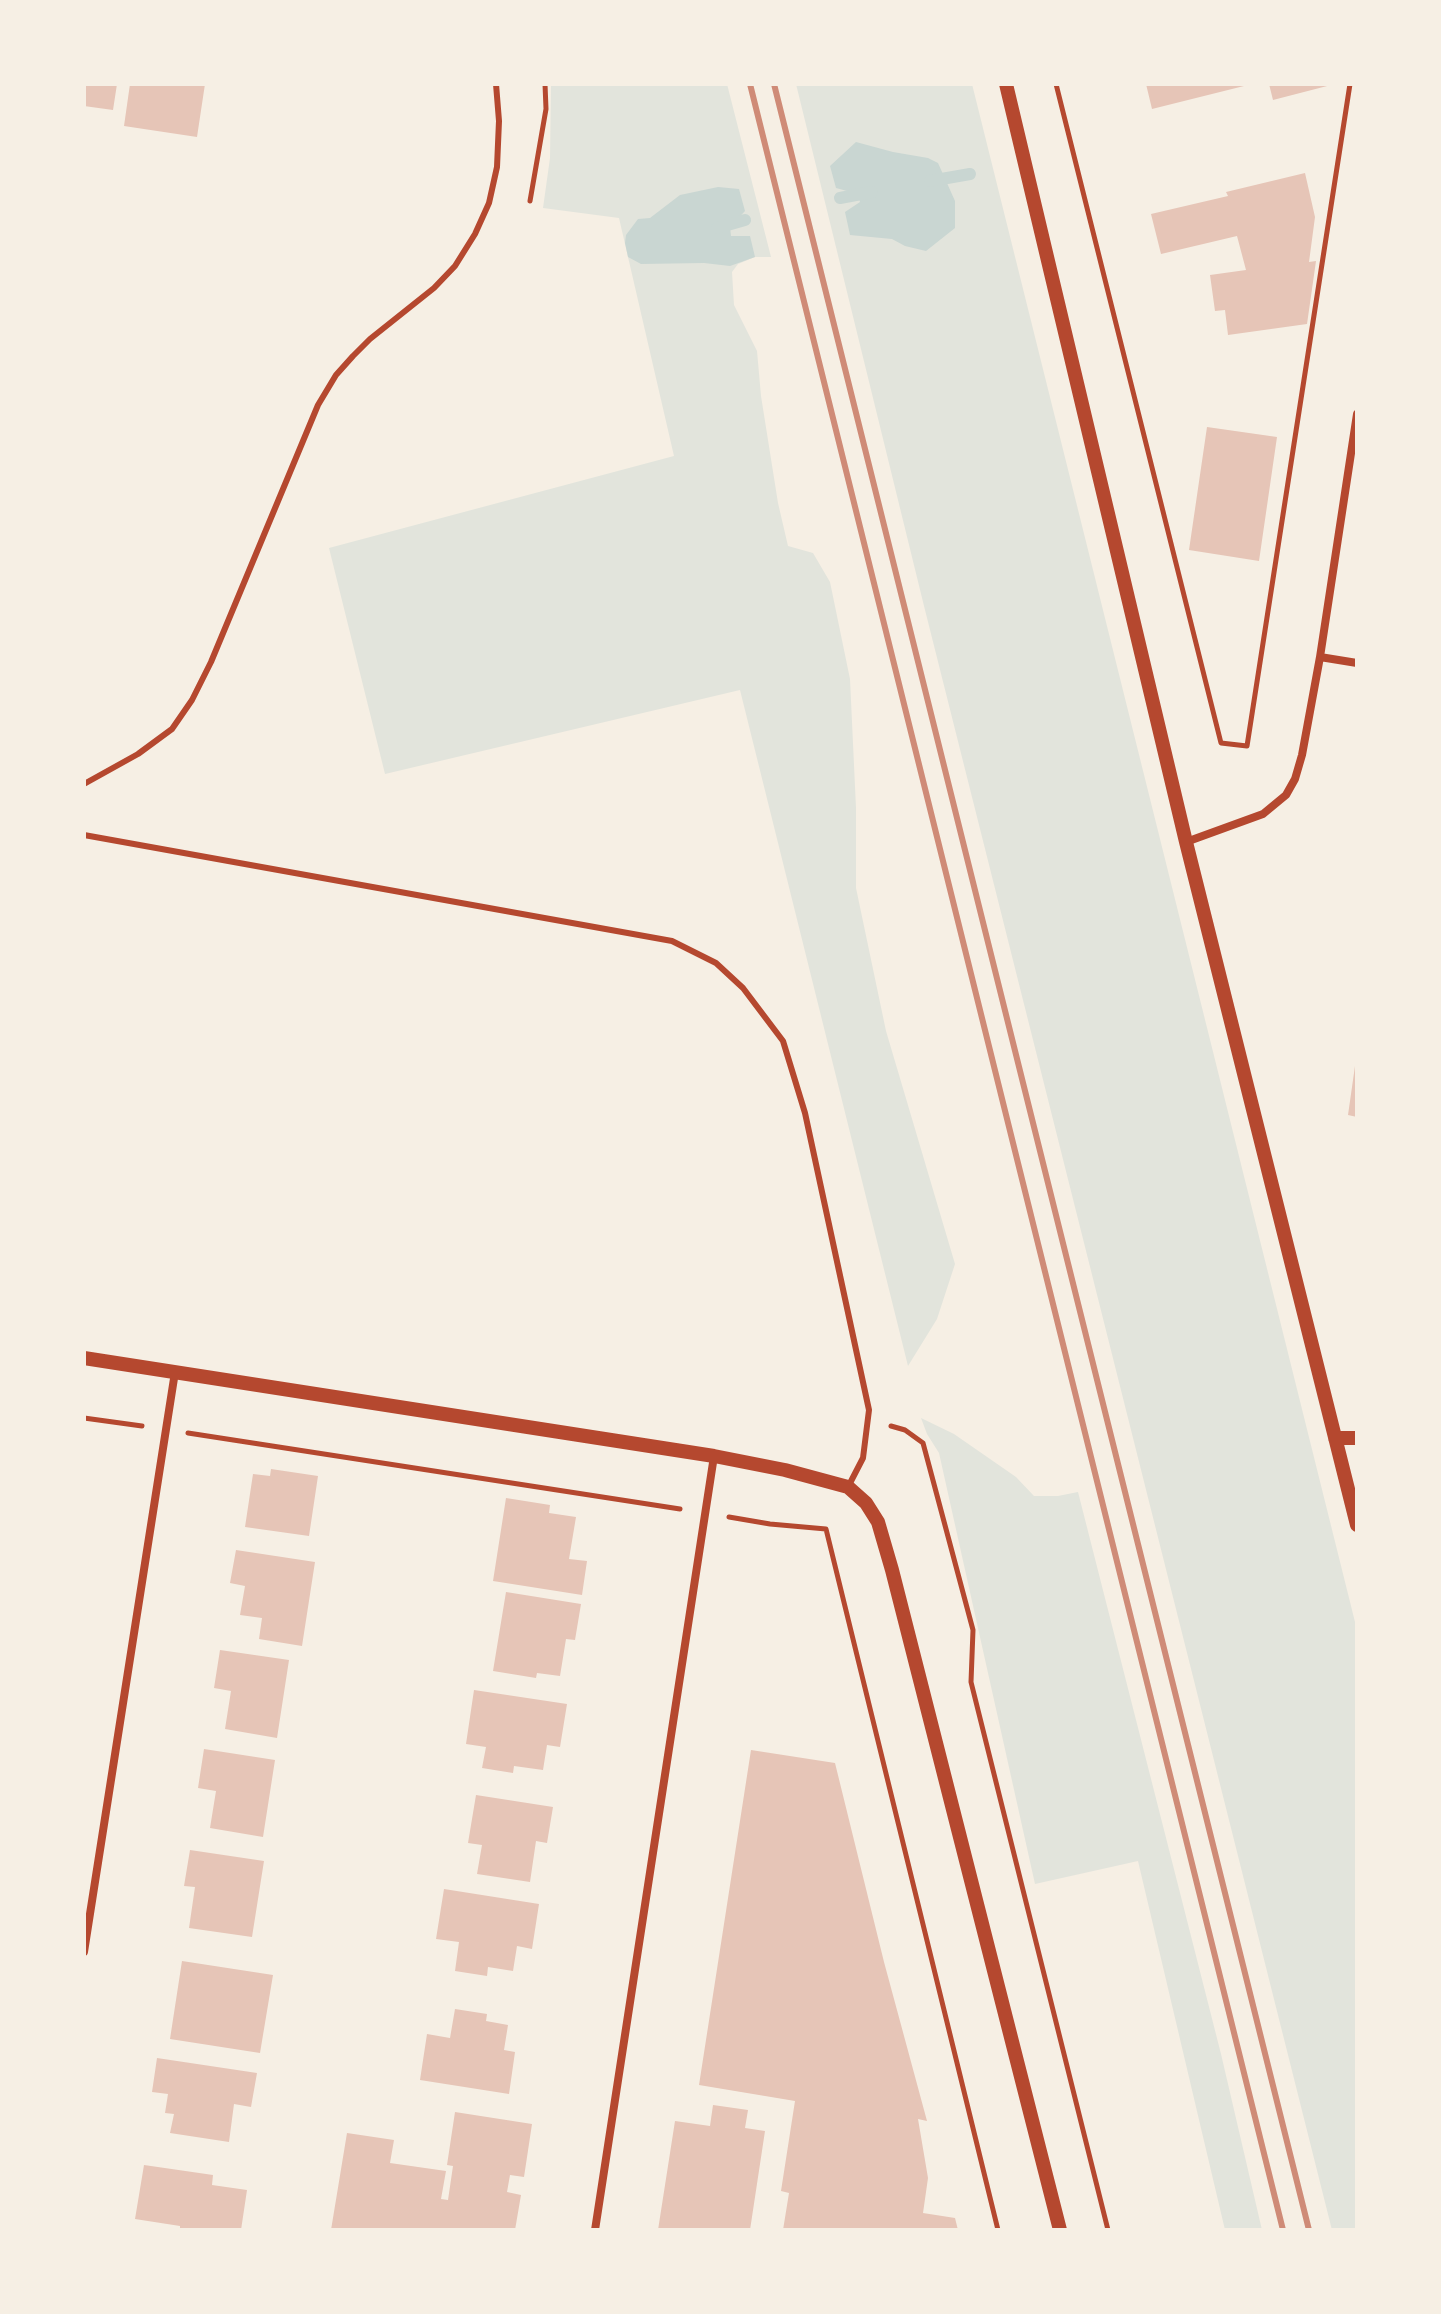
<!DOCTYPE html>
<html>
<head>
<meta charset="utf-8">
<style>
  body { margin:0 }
  #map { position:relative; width:1441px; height:2314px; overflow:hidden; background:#f6efe4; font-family:"PT Sans Narrow",sans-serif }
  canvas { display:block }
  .frame { position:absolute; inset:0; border:86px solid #f6efe4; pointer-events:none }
</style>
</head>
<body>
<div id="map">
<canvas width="1441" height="2314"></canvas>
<div class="frame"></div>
</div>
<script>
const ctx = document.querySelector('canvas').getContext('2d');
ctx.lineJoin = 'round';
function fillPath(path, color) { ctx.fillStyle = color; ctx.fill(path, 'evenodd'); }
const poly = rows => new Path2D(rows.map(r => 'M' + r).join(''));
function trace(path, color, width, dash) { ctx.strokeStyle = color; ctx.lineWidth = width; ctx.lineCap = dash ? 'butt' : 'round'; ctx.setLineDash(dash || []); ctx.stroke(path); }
const green = poly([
  [551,84,727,84,771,257,755,257,738,264,732,272,734,305,757,351,761,396,778,503,788,546,813,553,830,582,850,679,856,808,856,888,886,1031,955,1264,937,1319,908,1366,740,690,385,774,329,548,674,456,619,218,543,208,550,158],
  [796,84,972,84,1357,1630,1357,2230,1332,2230,924,606],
  [921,1418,954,1434,1016,1477,1034,1496,1058,1496,1078,1492,1221,2054,1262,2230,1225,2230,1138,1861,1035,1884,939,1453,927,1434]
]);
const water = poly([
  [856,142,893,152,928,158,938,163,955,201,955,228,926,251,905,246,892,239,850,235,845,212,860,202,858,194,836,188,830,166],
  [718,187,739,189,745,211,730,227,731,236,750,236,755,257,730,266,704,263,641,264,628,257,625,243,626,235,638,219,650,218,680,195]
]);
const stream = poly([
  [930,181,970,174],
  [840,198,872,192],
  [717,228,745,220]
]);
const building = poly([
  [84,84,117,84,113,110,84,106],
  [130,84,205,84,197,137,124,126],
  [1146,84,1248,84,1248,85,1152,109],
  [1269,84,1331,84,1331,85,1273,100],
  [1305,173,1315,217,1309,262,1316,261,1307,324,1228,335,1225,310,1215,311,1210,275,1246,270,1237,236,1161,254,1151,214,1228,196,1226,192],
  [1207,427,1277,437,1259,561,1189,550],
  [1355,1066,1357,1066,1357,1117,1348,1115],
  [271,1469,318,1476,309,1536,245,1527,253,1474,270,1476],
  [506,1498,550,1505,549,1513,576,1517,569,1559,587,1561,582,1595,493,1581],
  [236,1550,315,1562,302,1646,259,1639,262,1618,240,1615,245,1586,230,1583],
  [506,1592,581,1604,575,1640,566,1639,560,1676,537,1673,536,1678,493,1671],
  [220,1650,289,1660,277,1738,225,1729,231,1691,214,1688],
  [474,1690,567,1704,560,1747,547,1745,543,1770,514,1766,513,1773,482,1768,486,1747,466,1744],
  [204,1749,275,1760,263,1837,210,1828,216,1791,198,1788],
  [751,1750,835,1763,884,1962,927,2121,918,2119,928,2178,923,2213,955,2218,958,2230,783,2230,789,2193,781,2191,795,2101,699,2085],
  [476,1795,553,1807,547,1843,536,1841,530,1882,477,1874,482,1845,468,1843],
  [190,1850,264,1861,252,1937,189,1928,195,1887,184,1886],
  [444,1889,539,1904,532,1949,517,1946,513,1971,488,1967,487,1976,455,1971,459,1942,436,1939],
  [182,1961,273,1975,260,2053,170,2039],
  [455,2009,487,2014,486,2021,508,2025,504,2050,515,2052,509,2094,420,2080,427,2034,450,2038],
  [157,2058,257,2073,251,2107,234,2104,229,2142,170,2133,174,2114,165,2113,168,2094,152,2092],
  [713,2105,748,2110,745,2128,765,2131,750,2230,658,2230,675,2121,710,2126],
  [455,2112,532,2124,524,2177,510,2175,507,2192,521,2195,515,2230,331,2230,347,2133,394,2140,390,2163,446,2171,441,2199,448,2200,453,2166,447,2165],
  [144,2165,213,2175,212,2185,247,2190,241,2230,180,2230,180,2226,135,2219]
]);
const path = poly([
  [1056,84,1221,743,1247,746,1350,84],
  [530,201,546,109,545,84],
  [84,1418,142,1426],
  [891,1426,905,1430,923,1443,973,1630,971,1682,1108,2230],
  [188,1433,680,1509],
  [729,1517,770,1524,826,1529,998,2230]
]);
const service = poly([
  [84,784,138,754,172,729,192,700,211,662,318,405,336,375,353,356,370,339,434,288,455,266,475,234,489,203,497,167,499,121,496,84],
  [84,835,672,941,716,963,743,988,783,1041,805,1113,869,1410,863,1458,848,1487]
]);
const minor = poly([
  [1320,657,1357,663],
  [1186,842,1263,814,1286,795,1295,779,1302,755,1320,657,1357,414],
  [84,1952,175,1372],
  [595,2230,714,1456]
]);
const tertiary = poly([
  [1006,84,1186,842,1357,1525],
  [84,1358,714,1456,785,1470,848,1487,866,1503,878,1522,892,1570,1060,2230],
  [1335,1438,1357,1438]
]);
const rail = poly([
  [750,84,1283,2230],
  [774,84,1309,2230]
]);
fillPath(green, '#e2e4dc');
fillPath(water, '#c9d6d2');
trace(stream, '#c9d6d2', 12);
fillPath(building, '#e6c5b7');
trace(path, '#b5482f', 5);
trace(service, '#b5482f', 6);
trace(minor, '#b5482f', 8);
trace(tertiary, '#b5482f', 14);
trace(rail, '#cf8b77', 6);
</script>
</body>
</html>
